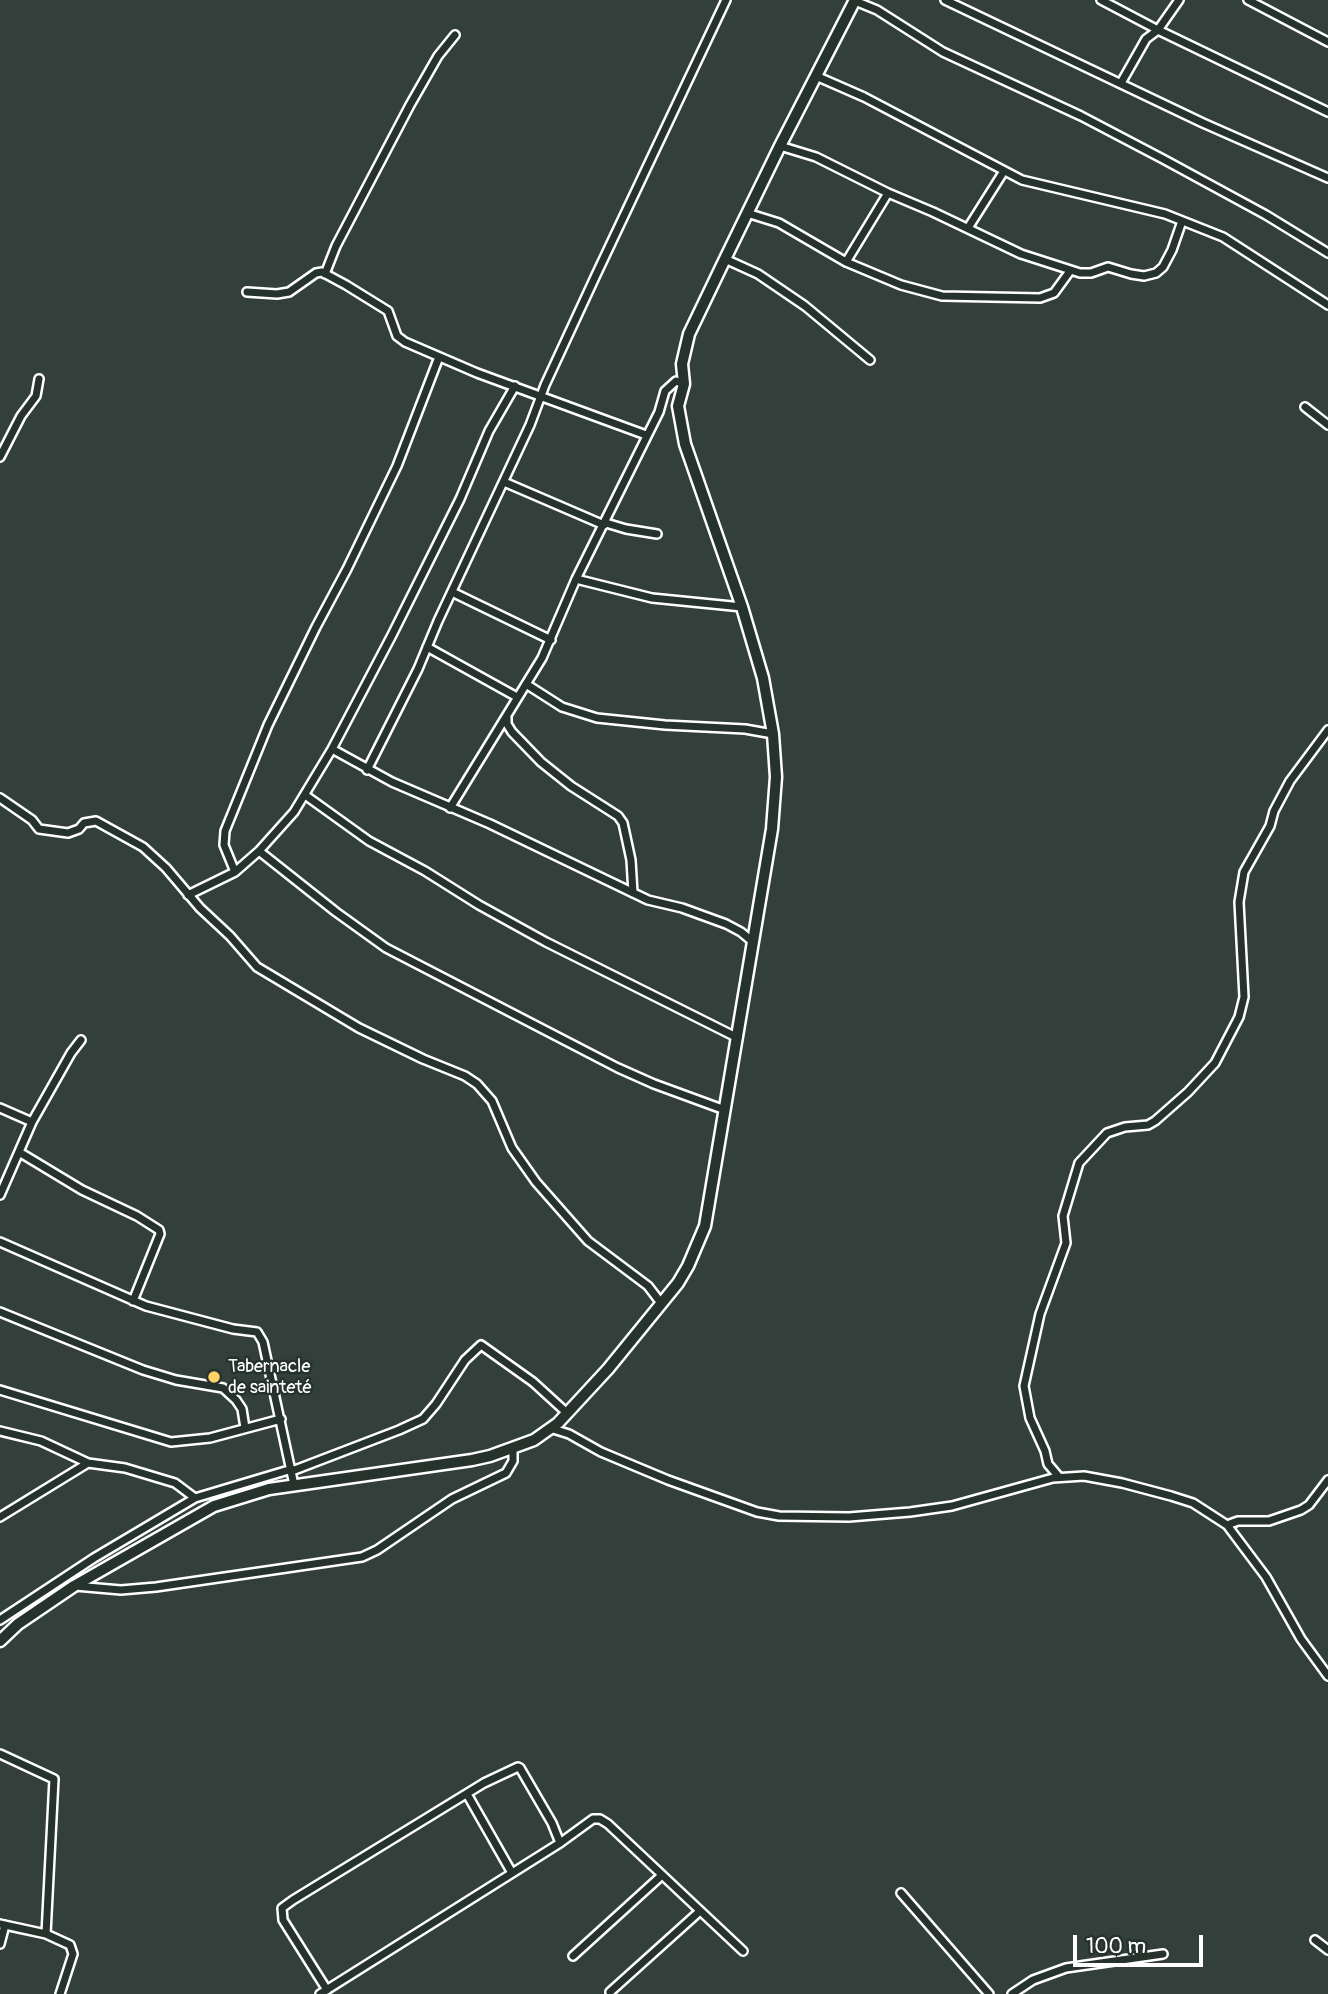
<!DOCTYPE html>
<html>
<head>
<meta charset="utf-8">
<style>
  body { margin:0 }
  #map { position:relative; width:1328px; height:1994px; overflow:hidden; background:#333f3a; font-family:Pangolin,sans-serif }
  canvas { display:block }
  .scale { position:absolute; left:1073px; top:1935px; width:130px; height:32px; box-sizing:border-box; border:4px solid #fff; border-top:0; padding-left:9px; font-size:21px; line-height:24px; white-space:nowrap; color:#fff; -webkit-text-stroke:5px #26332d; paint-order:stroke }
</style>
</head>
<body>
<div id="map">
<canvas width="1328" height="1994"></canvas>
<div class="scale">100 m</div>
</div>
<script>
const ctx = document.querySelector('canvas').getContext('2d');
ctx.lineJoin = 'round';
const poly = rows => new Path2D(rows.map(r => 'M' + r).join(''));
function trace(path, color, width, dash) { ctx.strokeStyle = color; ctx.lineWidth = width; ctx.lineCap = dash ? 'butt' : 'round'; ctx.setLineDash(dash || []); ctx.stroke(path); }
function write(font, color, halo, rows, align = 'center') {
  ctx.font = font + ' Pangolin,sans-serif'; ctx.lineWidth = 5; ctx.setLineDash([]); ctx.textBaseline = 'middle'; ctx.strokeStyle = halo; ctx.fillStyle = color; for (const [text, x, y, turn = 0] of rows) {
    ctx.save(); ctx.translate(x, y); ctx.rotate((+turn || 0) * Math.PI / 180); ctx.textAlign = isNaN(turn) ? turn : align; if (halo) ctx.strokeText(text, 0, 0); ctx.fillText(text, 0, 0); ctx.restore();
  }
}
const street = poly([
  [945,0,1203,123,1328,178],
  [1101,0,1158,30,1328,112],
  [1248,0,1328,42],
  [855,1,877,10,943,52,1081,116,1163,159,1266,215,1328,253],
  [816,76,864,97,1022,180,1165,214,1223,237,1328,305],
  [1121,83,1146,39,1158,30,1179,0],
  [780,146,816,157,888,193,933,212,1021,254,1080,273,1091,273,1108,267,1131,274,1144,276,1156,273,1163,267,1172,250,1182,221],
  [747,213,779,223,846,262,901,285,942,296,1040,298,1054,293,1070,271],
  [968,228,1004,171],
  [725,259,758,274,805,306,870,360],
  [846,262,888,193],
  [325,274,336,246,410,105,438,56,455,35],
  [247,292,277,294,289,292,316,273,322,272,346,285,388,311,397,336,405,342,477,373,646,435],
  [1305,407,1328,425],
  [0,457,21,416,36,396,39,379],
  [504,482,604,525,606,523,626,529,657,534],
  [576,579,652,598,742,607],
  [452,592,551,640],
  [427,647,517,697],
  [526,684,562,707,597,718,665,725,745,729,773,734],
  [507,718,507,724,512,732,541,762,571,786,618,816,623,823,631,860,633,893],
  [332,749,392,782,490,824,648,900,682,908,726,924,741,932,753,942],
  [367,770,418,669,438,621,530,425,545,385,596,275,726,0],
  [305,795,369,841,425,871,479,905,546,942,738,1038],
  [0,798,32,820,39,829,68,833,79,829,84,823,96,821,143,847,166,868,200,908,230,936,257,967,359,1028,423,1059,465,1076,477,1084,492,1101,512,1148,536,1182,588,1241,648,1286,661,1303],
  [450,808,542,658,576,579,659,412,665,391,676,381,684,384],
  [259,851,336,912,386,948,618,1068,654,1084,725,1110],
  [235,872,224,845,225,831,268,725,316,627,347,569,397,466,439,357],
  [188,895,235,872,259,851,294,812,332,749,392,635,460,499,489,431,515,386],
  [0,1108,32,1122],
  [19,1152,82,1190,137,1216,159,1230,160,1234,133,1301],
  [0,1195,32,1122,71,1053,81,1040],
  [0,1242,146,1306,233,1329,257,1332,263,1342,294,1485],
  [0,1312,143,1370,176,1380,223,1388,236,1400,242,1409,245,1428],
  [0,1390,171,1442,210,1438,281,1419],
  [550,1428,569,1434,601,1452,668,1480,757,1512,779,1516,849,1517,910,1512,952,1506,1053,1478,1084,1476,1122,1483,1171,1496,1193,1503,1227,1525,1266,1577,1301,1639,1328,1676],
  [0,1431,41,1441,88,1463,125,1468,175,1483,195,1498],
  [292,1471,399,1430,423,1419,436,1404,465,1360,481,1345,533,1382,567,1413],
  [1059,1477,1048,1464,1045,1451,1030,1418,1024,1386,1040,1314,1066,1243,1063,1216,1079,1163,1107,1133,1125,1127,1148,1125,1155,1121,1188,1092,1215,1063,1239,1017,1244,997,1239,902,1244,872,1270,826,1274,811,1290,781,1328,730],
  [0,1517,88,1463],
  [1227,1525,1238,1521,1269,1521,1301,1510,1309,1505,1328,1480],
  [75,1586,121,1590,156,1587,362,1557,377,1550,452,1499,506,1473,513,1461,513,1449],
  [0,1620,94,1558,195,1498,292,1469],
  [0,1754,54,1779,46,1934],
  [467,1794,512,1873],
  [901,1893,989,1994],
  [0,1924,46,1934,70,1945,73,1954,60,1994],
  [1315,1940,1328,1950],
  [0,1944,5,1925],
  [573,1956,661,1876],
  [327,1990,283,1920,282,1908,293,1900,484,1783,518,1767,520,1768,552,1823,560,1843],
  [610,1992,700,1911],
  [320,1994,560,1843,593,1819,600,1819,608,1824,743,1951],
  [1012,1994,1033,1980,1066,1968,1163,1954]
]);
const secondary = poly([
  [0,1641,18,1624,74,1586,214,1506,269,1489,472,1460,490,1456,534,1440,558,1423,608,1369,678,1283,688,1266,705,1226,772,829,776,777,773,734,763,678,742,607,685,444,678,406,684,384,682,364,689,334,725,259,780,146,855,0]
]);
const markers = [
  [214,1377,7,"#ffd166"]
];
const poiNames = [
  ["Tabernacle",228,1367],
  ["de sainteté",228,1388]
];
trace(street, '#fff', 12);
trace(secondary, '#fff', 15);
trace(street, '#26332d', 7);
trace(secondary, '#26332d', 10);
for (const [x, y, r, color] of markers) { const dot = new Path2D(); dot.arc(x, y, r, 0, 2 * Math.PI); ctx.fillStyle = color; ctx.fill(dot); trace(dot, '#26332d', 2.5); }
write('18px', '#fff', '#26332d', poiNames, 'left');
</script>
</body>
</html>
